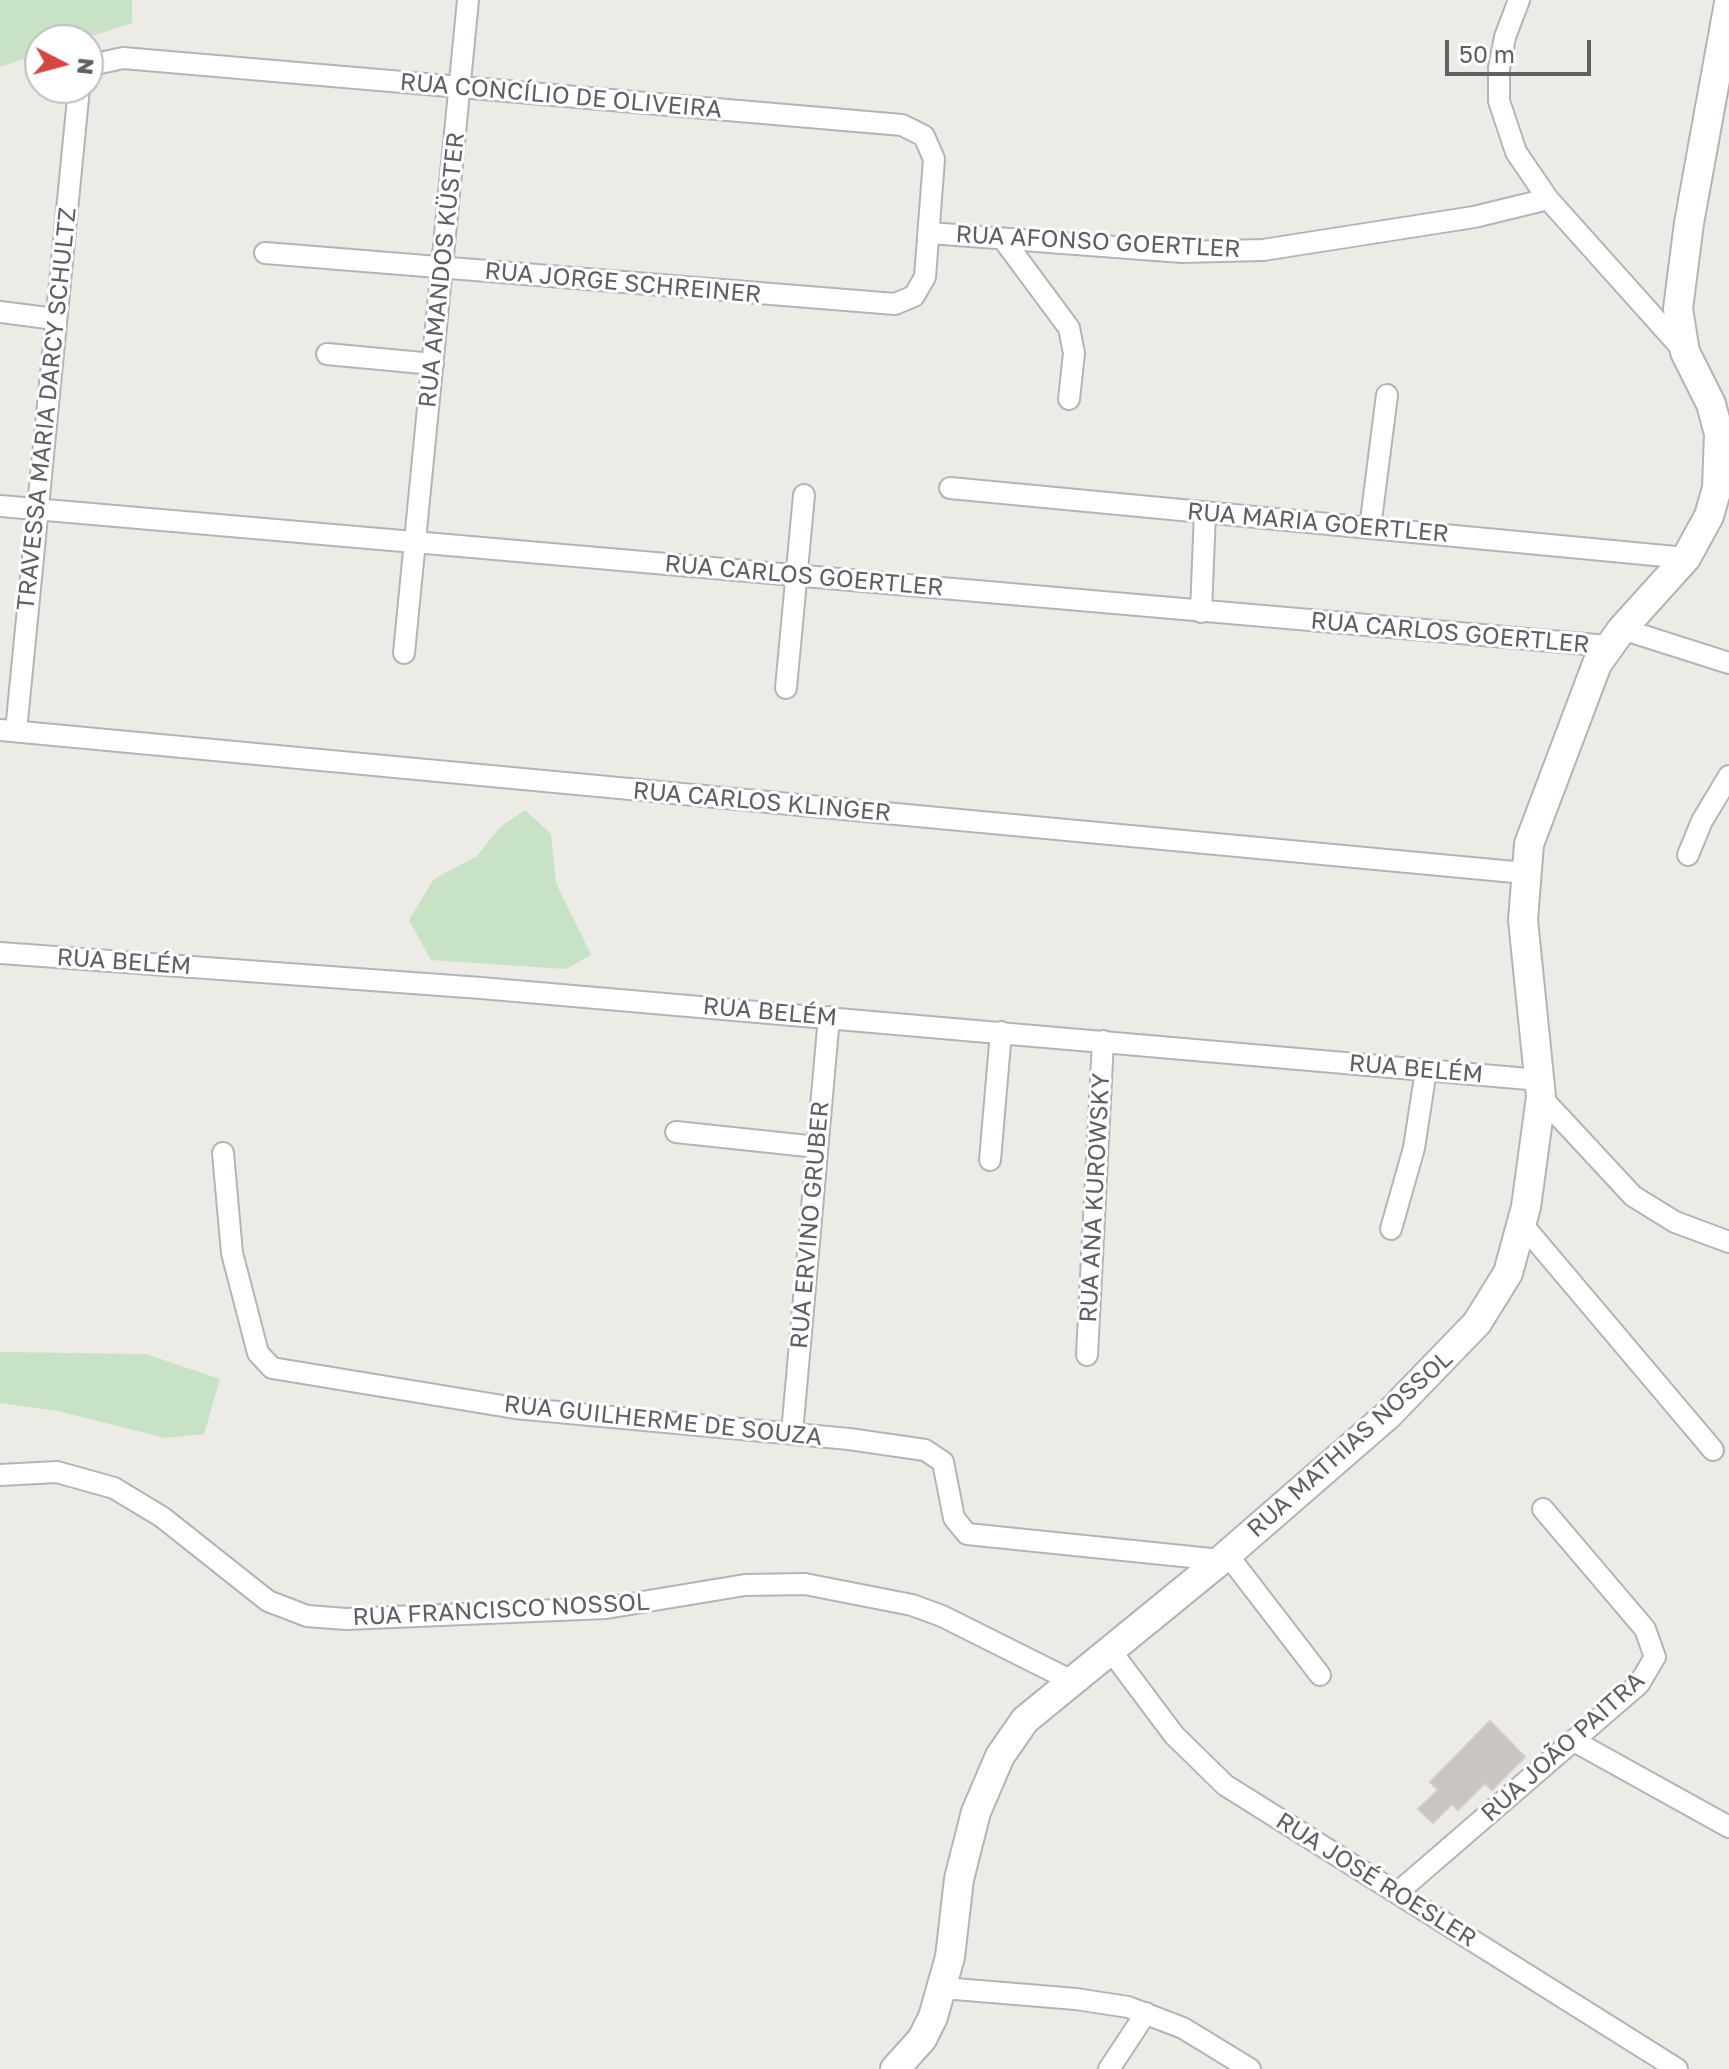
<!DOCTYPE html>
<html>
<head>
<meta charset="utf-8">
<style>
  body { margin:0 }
  #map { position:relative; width:1729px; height:2069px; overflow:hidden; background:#edebe5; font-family:"Golos Text",sans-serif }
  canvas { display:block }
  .north { position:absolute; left:24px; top:24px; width:80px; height:80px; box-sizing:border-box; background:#fff; border:2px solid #bebfc1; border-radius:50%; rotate:96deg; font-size:22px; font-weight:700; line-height:32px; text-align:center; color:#5d6064 }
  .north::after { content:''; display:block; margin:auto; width:28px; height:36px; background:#d34845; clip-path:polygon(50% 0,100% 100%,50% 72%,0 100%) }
  .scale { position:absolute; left:1445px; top:40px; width:146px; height:36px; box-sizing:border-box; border:4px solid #5d6064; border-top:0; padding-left:10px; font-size:24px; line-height:28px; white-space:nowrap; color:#5d6064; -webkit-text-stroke:6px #fff; paint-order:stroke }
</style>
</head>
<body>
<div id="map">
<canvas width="1729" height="2069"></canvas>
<div class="north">N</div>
<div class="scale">50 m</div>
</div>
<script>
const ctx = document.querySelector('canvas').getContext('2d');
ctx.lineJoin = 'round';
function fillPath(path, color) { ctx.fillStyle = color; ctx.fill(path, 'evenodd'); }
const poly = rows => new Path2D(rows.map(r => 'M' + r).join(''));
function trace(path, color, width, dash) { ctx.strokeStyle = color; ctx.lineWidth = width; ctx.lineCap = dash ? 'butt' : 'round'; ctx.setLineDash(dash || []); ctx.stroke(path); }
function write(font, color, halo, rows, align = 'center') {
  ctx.font = font + ' "Golos Text",sans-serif'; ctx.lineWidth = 6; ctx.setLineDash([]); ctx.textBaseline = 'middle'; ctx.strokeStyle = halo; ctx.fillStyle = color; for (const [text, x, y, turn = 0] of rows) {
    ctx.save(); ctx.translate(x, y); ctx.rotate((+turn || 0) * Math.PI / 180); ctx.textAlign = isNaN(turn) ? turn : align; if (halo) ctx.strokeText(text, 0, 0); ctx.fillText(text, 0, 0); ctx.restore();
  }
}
const green = poly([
  [0,0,132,0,132,23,80,40,40,40,40,53,0,67],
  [525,810,551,834,556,883,591,955,566,969,431,960,409,920,434,879,477,856,500,827],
  [0,1352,146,1354,220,1379,204,1434,165,1438,58,1411,0,1403]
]);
const building = poly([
  [1490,1721,1525,1757,1492,1790,1485,1783,1458,1810,1452,1804,1433,1823,1418,1809,1438,1790,1430,1782,1490,1721]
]);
const street = poly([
  [1519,0,1505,37,1499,68,1499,101,1516,152,1548,199,1685,352],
  [88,71,96,64,123,58,902,125,924,136,934,159,925,277,914,296,895,304,265,253],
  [930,233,1182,252,1263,250,1474,217,1548,199],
  [1003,239,1069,328,1074,353,1069,399],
  [0,312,55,319],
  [327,354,433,364],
  [950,488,1686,558],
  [0,506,1608,646],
  [1370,528,1387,395],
  [1201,612,1205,512],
  [1622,629,1729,663],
  [404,653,468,0],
  [786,688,804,495],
  [0,730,1525,873],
  [16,731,79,88],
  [1688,855,1702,821,1729,776],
  [0,953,481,988,1540,1080],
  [1541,1097,1633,1196,1675,1222,1729,1242],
  [676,1132,817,1147],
  [223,1153,232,1253,258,1353,272,1368,515,1408,849,1439,925,1450,943,1462,954,1518,967,1534,1221,1560],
  [990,1160,1001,1032],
  [1522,1224,1713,1450],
  [1391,1229,1414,1148,1426,1070],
  [1087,1355,1103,1041],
  [792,1433,829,1017],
  [0,1475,57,1472,114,1488,162,1517,268,1601,307,1616,346,1619,606,1608,745,1585,805,1584,912,1605,942,1616,1072,1681],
  [1227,1554,1320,1675],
  [1111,1651,1174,1735,1225,1785,1677,2069],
  [1574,1741,1729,1827],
  [1397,1893,1639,1684,1655,1657,1645,1629,1543,1509],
  [943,1988,1076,1999,1128,2007,1183,2028,1250,2069],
  [1109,2069,1146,2013]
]);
const secondary = poly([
  [895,2069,922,2039,933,2017,950,1957,959,1879,976,1812,1000,1756,1025,1720,1221,1560,1388,1415,1477,1323,1508,1273,1526,1207,1541,1097,1523,920,1529,844,1597,664,1622,629,1686,558,1709,516,1717,488,1719,434,1711,404,1685,352,1678,309,1689,223,1729,3]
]);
const streetNames = [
  ["RUA CONCÍLIO DE OLIVEIRA",561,96,5],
  ["RUA AFONSO GOERTLER",1098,242,3],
  ["RUA AMANDOS KÜSTER",442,270,-84],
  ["RUA JORGE SCHREINER",623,283,5],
  ["TRAVESSA MARIA DARCY SCHULTZ",47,409,-84],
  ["RUA MARIA GOERTLER",1318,523,5],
  ["RUA CARLOS GOERTLER",804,576,5],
  ["RUA CARLOS GOERTLER",1450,633,5],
  ["RUA CARLOS KLINGER",762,802,5],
  ["RUA BELÉM",124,962,4],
  ["RUA BELÉM",770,1012,5],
  ["RUA BELÉM",1416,1069,5],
  ["RUA ANA KUROWSKY",1095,1198,-87],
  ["RUA ERVINO GRUBER",810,1225,-85],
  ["RUA GUILHERME DE SOUZA",663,1421,6],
  ["RUA MATHIAS NOSSOL",1350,1444,-42],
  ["RUA FRANCISCO NOSSOL",501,1610,-3],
  ["RUA JOÃO PAITRA",1563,1747,-42],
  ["RUA JOSÉ ROESLER",1376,1880,32]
];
fillPath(green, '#c7e2c5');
fillPath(building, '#c9c6c2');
trace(building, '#d1cdc4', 2);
trace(street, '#b2b5b8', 24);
trace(secondary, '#b2b4b8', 32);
trace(street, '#fff', 20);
trace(secondary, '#fff', 28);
write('24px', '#5d6064', '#fff', streetNames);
</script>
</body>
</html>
